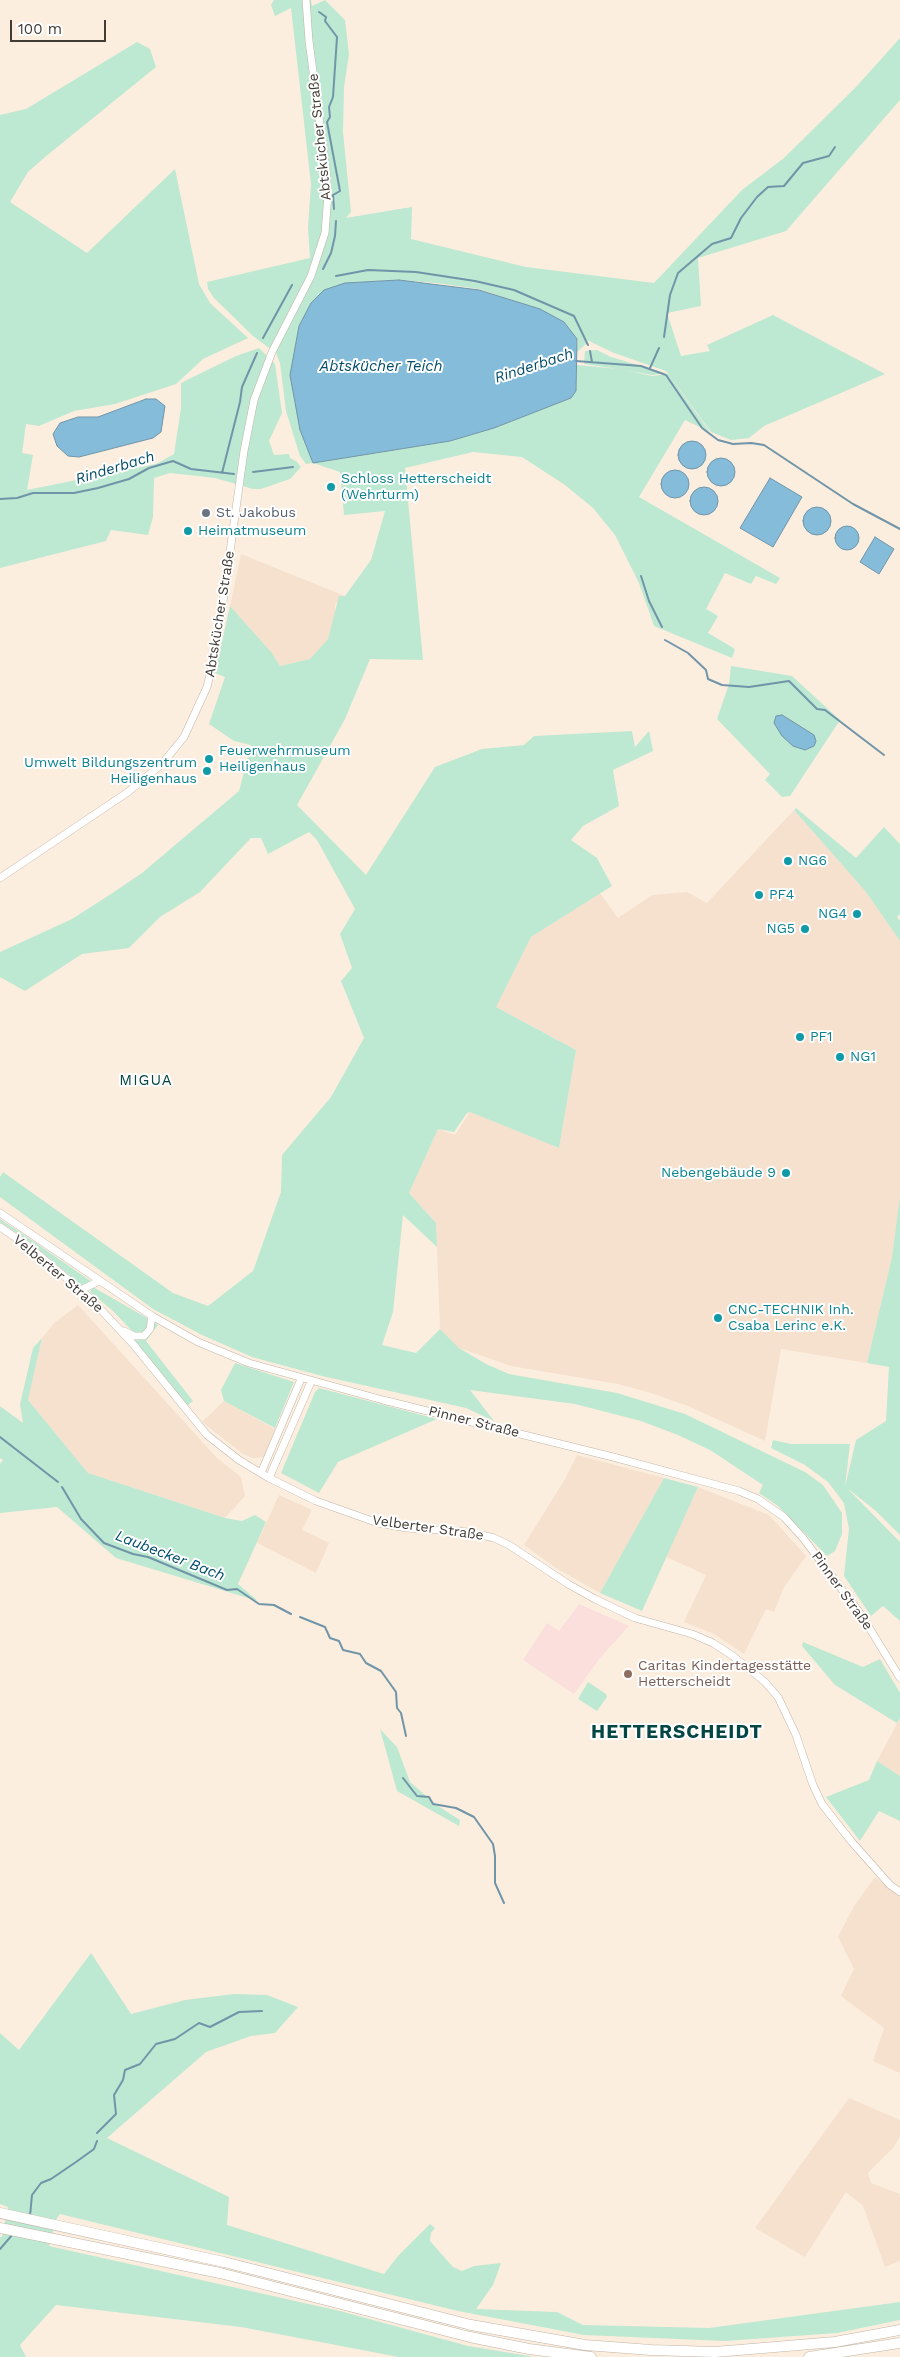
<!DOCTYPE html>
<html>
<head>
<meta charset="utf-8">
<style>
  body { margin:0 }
  #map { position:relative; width:900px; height:2357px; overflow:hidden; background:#fceedf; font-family:"Work Sans",sans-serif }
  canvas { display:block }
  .scale { position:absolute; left:10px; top:20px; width:96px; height:22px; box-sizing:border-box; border:2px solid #413b35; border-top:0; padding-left:6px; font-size:15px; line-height:18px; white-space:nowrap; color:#413b35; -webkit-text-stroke:4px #fff; paint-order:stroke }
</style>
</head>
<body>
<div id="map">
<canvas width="900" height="2357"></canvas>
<div class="scale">100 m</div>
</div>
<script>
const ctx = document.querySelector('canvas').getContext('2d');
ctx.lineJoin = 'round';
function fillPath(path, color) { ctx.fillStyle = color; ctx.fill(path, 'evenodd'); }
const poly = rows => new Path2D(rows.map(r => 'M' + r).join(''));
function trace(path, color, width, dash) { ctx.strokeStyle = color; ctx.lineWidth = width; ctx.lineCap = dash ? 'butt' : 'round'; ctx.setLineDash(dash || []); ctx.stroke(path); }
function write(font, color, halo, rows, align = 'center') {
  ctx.font = font + ' "Work Sans",sans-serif'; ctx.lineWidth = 4; ctx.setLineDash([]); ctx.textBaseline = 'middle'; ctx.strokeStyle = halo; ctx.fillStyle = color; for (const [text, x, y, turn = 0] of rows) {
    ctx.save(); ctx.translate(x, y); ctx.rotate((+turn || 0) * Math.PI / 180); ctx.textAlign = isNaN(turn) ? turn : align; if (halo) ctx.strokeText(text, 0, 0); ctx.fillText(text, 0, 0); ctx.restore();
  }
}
const built = poly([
  [241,554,345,596,335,604,335,615,328,639,310,659,280,666,272,653,230,606],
  [794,810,866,892,900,941,900,1196,892,1257,867,1363,781,1349,765,1441,688,1406,651,1393,618,1384,511,1366,459,1348,440,1329,436,1223,409,1193,438,1129,455,1135,470,1112,559,1148,576,1050,496,1007,531,937,600,893,618,918,652,895,687,892,707,903],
  [78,1305,216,1457,241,1477,245,1496,225,1518,88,1473,28,1400,42,1338,54,1323],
  [224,1401,275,1429,264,1457,253,1458,243,1454,202,1422],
  [577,1455,664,1478,600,1593,556,1568,524,1545,565,1479],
  [698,1487,769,1515,806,1556,783,1589,774,1612,766,1609,744,1654,714,1634,684,1622,706,1575,666,1557],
  [279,1495,312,1510,302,1530,329,1543,316,1573,257,1543],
  [900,1718,900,1776,877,1761],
  [875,1877,900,1897,900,2073,873,2061,884,2028,841,1996,854,1969,838,1937,854,1906],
  [849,2098,900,2120,900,2136,894,2147,868,2173,871,2183,900,2194,900,2261,885,2267,863,2206,846,2192,805,2257,755,2228]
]);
const education = poly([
  [579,1604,629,1626,600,1658,574,1694,523,1660,547,1623,559,1631]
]);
const green = poly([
  [274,0,311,0,312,6,325,0,345,20,349,54,344,87,343,132,351,212,346,218,412,207,411,239,526,267,654,283,742,190,784,158,856,87,900,38,900,100,786,231,698,258,701,306,667,313,681,356,710,351,707,345,773,315,885,374,764,426,749,438,731,440,711,432,666,371,614,353,585,339,587,343,577,352,578,340,565,323,539,309,479,289,436,283,400,280,345,283,300,430,313,463,449,441,494,428,571,398,576,391,577,365,619,369,584,364,585,351,597,350,611,357,665,373,652,375,625,370,652,376,668,374,710,432,685,420,639,497,780,578,776,584,756,576,751,584,725,573,706,609,718,616,708,633,735,649,732,658,654,626,639,583,615,535,593,508,565,485,522,457,473,452,405,468,423,660,370,659,345,719,297,805,366,875,435,767,482,749,524,745,534,736,632,731,635,747,649,731,653,751,613,770,619,806,583,826,571,840,597,858,612,886,531,937,496,1007,576,1050,559,1148,470,1112,467,1113,454,1132,438,1129,409,1193,436,1223,437,1247,403,1215,393,1312,382,1345,416,1353,440,1329,459,1348,486,1364,509,1374,617,1393,685,1414,805,1472,823,1485,842,1513,842,1534,835,1551,827,1556,778,1506,759,1493,763,1485,710,1450,678,1435,641,1421,575,1404,470,1390,494,1421,466,1408,322,1376,252,1357,202,1335,153,1309,0,1197,0,1177,3,1172,173,1293,208,1306,253,1271,281,1192,282,1155,331,1097,364,1038,341,981,352,968,340,934,355,909,317,840,309,832,268,854,261,838,251,838,200,892,160,917,129,948,82,954,25,991,0,977,0,952,72,919,111,894,142,873,239,791,251,745,234,741,209,724,225,677,215,673,230,606,272,653,280,666,310,659,328,639,339,596,345,596,371,560,385,511,344,515,340,472,313,463,306,464,300,456,286,411,280,363,276,353,253,336,214,298,208,289,207,282,310,258,308,227,311,184,291,8,275,16,271,5],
  [137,42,150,49,156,67,45,157,28,172,10,202,87,253,175,169,199,284,210,303,248,338,203,359,176,384,115,404,74,411,39,426,26,424,22,453,33,455,27,490,156,464,174,454,181,408,181,383,236,356,259,348,275,364,282,413,269,441,274,455,289,454,290,458,296,461,301,467,290,479,261,489,253,489,215,478,170,473,154,478,153,517,148,535,111,530,106,541,0,568,0,115,26,109],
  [731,666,792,676,840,720,790,796,782,797,765,780,770,774,717,719,729,684],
  [796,808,856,858,884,827,900,844,900,914,897,917,900,921,900,941,866,892,794,810],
  [900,1196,900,1535,876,1511,847,1488,900,1542,900,1621,883,1606,871,1616,844,1576,849,1529,844,1503,828,1482,805,1465,771,1448,773,1440,791,1444,850,1444,845,1487,856,1440,886,1421,889,1367,867,1363,892,1257],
  [0,1219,33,1241,92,1282,81,1285,31,1243,0,1222],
  [93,1287,147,1318,148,1327,143,1333,136,1334,132,1331,112,1310,90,1292],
  [154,1322,158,1325,146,1341,193,1401,187,1406,133,1338,145,1338,151,1334],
  [42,1338,28,1400,88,1473,225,1518,242,1521,255,1515,266,1522,238,1584,258,1601,116,1558,57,1507,0,1513,0,1464,3,1460,0,1458,0,1406,23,1423,20,1404,33,1348],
  [235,1363,294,1382,275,1428,224,1401,221,1390],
  [319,1388,437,1419,338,1462,319,1493,281,1473,315,1392],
  [664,1478,698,1487,642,1611,600,1593],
  [803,1642,863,1667,880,1659,900,1693,900,1718,897,1723,835,1685,802,1646],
  [588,1682,606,1694,607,1697,597,1711,578,1699],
  [380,1729,397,1747,410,1782,438,1806,460,1820,459,1826,397,1791],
  [877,1761,900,1776,900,1821,879,1811,860,1841,826,1797,869,1780],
  [91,1953,131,2014,185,2000,234,1994,267,1995,298,2007,275,2033,251,2036,206,2052,107,2138,229,2197,227,2225,384,2274,398,2256,430,2224,435,2228,431,2233,430,2241,453,2267,462,2271,474,2266,501,2263,493,2285,476,2309,557,2312,583,2325,709,2328,900,2302,900,2320,837,2333,725,2341,584,2335,458,2311,60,2214,57,2218,49,2246,340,2311,468,2346,535,2357,399,2357,241,2327,56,2305,20,2345,26,2357,0,2357,0,2237,2,2237,8,2207,0,2204,0,2033,19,2050]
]);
const water = poly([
  [399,280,479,290,540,309,564,322,577,339,576,391,571,398,494,428,450,441,313,463,300,430,290,375,299,326,311,303,324,290,345,283,399,280],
  [146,399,156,399,165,406,161,432,153,438,79,457,68,456,57,446,53,434,60,423,78,417,98,417,146,399],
  '678 455a14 14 0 1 1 28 0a14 14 0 1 1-28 0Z',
  '707 472a14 14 0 1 1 28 0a14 14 0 1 1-28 0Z',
  '661 484a14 14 0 1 1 28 0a14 14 0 1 1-28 0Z',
  [770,478,802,497,773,547,740,528,770,478],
  '690 501a14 14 0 1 1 28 0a14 14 0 1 1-28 0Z',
  '803 521a14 14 0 1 1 28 0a14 14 0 1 1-28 0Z',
  '835 538a12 12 0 1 1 24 0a12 12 0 1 1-24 0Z',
  [875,537,894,549,879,574,860,562,875,537],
  [782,715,814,735,816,741,814,746,805,750,793,746,782,736,774,723,776,716,782,715]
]);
const stream = poly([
  [319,12,326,17,325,21,337,37,333,97,329,107,330,117,327,122,340,191,333,195,334,209],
  [323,269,331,253,335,236,336,221],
  [336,276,368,270,416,272,475,281,514,290,574,316,588,345],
  [664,337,670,295,678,273,712,244,731,238,741,218,757,197,768,187,784,186,803,163,829,156,835,147],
  [263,338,292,285],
  [590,351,592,362],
  [576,361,641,366,666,375,702,428,718,440,733,444,751,443,764,445,853,504,900,529],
  [650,368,659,348],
  [253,472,293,467],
  [222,473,240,402,242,387,257,353],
  [0,499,17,498,33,493,74,493,98,488,129,479,149,468,173,461,191,469,234,474],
  [641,576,649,601,662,627],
  [665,640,688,653,706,670,708,679,722,685,749,687,789,681,817,709,825,710,884,755],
  [0,1437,58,1482],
  [62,1487,81,1519,104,1543,133,1554,148,1557,227,1590,237,1589,259,1604,274,1605,291,1614],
  [300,1617,325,1627,330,1638,339,1641,343,1650,360,1654,366,1663,381,1671,396,1692,397,1708,401,1713,406,1736],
  [403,1778,417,1796,429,1797,433,1804,456,1808,474,1817,493,1844,495,1856,495,1883,504,1903],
  [97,2133,116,2114,114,2095,123,2080,125,2070,140,2064,156,2044,175,2039,199,2023,210,2027,239,2012,262,2011],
  [30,2216,32,2195,41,2183,51,2179,76,2162,94,2149,97,2141],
  [0,2249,13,2234]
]);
const tertiary = poly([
  [0,878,128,792,162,764,184,737,207,687,217,645,244,451,254,400,272,352,311,276,325,233,328,194,326,171,309,41,306,0],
  [0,1213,152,1316,198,1342,249,1363,383,1400,613,1457,739,1491,758,1499,784,1517,803,1538,862,1616,900,1678],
  [0,1227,28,1246,90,1298,133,1344,207,1435,239,1460,269,1478,316,1501,378,1523,407,1528,469,1532,494,1538,509,1545,568,1584,595,1599,635,1618,692,1634,713,1643,733,1656,765,1682,778,1697,796,1735,813,1785,822,1804,851,1841,890,1885,900,1892],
  [81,1290,99,1281],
  [124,1331,134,1336,144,1336,150,1329,152,1316],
  [261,1473,301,1379],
  [269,1478,311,1382]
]);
const motorway = poly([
  [0,2213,224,2262,471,2325,585,2345,651,2350,715,2352,835,2342,900,2330],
  [0,2228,220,2273,470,2337,529,2349,591,2357],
  [809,2357,900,2343]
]);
const markers = [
  [331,487,5,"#0f9aa8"],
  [206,513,5,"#6b7280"],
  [188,531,5,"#0f9aa8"],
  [209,759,5,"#0f9aa8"],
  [207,771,5,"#0f9aa8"],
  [788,861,5,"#0f9aa8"],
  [759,895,5,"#0f9aa8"],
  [857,914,5,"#0f9aa8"],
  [805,929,5,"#0f9aa8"],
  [800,1037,5,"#0f9aa8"],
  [840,1057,5,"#0f9aa8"],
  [786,1173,5,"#0f9aa8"],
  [718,1318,5,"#0f9aa8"],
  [628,1674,5,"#8d6e63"]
];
const streetNames = [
  ["Abtskücher Straße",320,137,-96],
  ["Abtskücher Straße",220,614,-81],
  ["Velberter Straße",58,1274,40],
  ["Pinner Straße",474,1422,14],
  ["Velberter Straße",428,1528,8],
  ["Pinner Straße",842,1591,54]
];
const cultureNames = [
  ["Schloss Hetterscheidt",341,479],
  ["(Wehrturm)",341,495],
  ["Heimatmuseum",198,531],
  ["Feuerwehrmuseum",219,751],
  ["Heiligenhaus",219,767],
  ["Umwelt Bildungszentrum",197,763,"right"],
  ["Heiligenhaus",197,779,"right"],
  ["NG6",798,861],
  ["PF4",769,895],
  ["NG4",847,914,"right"],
  ["NG5",795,929,"right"],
  ["PF1",810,1037],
  ["NG1",850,1057],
  ["Nebengebäude 9",776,1173,"right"],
  ["CNC-TECHNIK Inh.",728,1310],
  ["Csaba Lerinc e.K.",728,1326]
];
const worshipNames = [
  ["St. Jakobus",216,513]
];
const educationNames = [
  ["Caritas Kindertagesstätte",638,1666],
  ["Hetterscheidt",638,1682]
];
const waterNames = [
  ["Rinderbach",534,366,-18],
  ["Abtskücher Teich",381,367],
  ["Rinderbach",115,468,-17],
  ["Laubecker Bach",170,1556,21]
];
const neighbourhoodNames = [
  ["MIGUA",146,1081]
];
const districtNames = [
  ["HETTERSCHEIDT",677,1732]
];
fillPath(built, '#f5e1cd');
fillPath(education, '#fadfdc');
fillPath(green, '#bde8d1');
fillPath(water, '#85bcd9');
trace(water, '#7195a8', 1);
trace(stream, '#7195a8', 2);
trace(tertiary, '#c2b4a6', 8);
trace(motorway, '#c2b4a6', 11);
trace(tertiary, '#fff', 7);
trace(motorway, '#fff', 10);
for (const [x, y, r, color] of markers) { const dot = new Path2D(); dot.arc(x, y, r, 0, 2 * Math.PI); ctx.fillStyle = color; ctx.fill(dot); trace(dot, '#fff', 2); }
write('14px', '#413b35', '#fff', streetNames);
write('14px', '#0d838f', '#fff', cultureNames, 'left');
write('14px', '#5b616d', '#fff', worshipNames, 'left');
write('14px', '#785e54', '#fff', educationNames, 'left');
write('italic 15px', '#014d6a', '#fff', waterNames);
ctx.letterSpacing = '1px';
write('15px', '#044643', '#fff', neighbourhoodNames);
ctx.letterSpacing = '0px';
ctx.letterSpacing = '1px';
write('bold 19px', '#044643', '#fff', districtNames);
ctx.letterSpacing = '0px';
</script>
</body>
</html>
